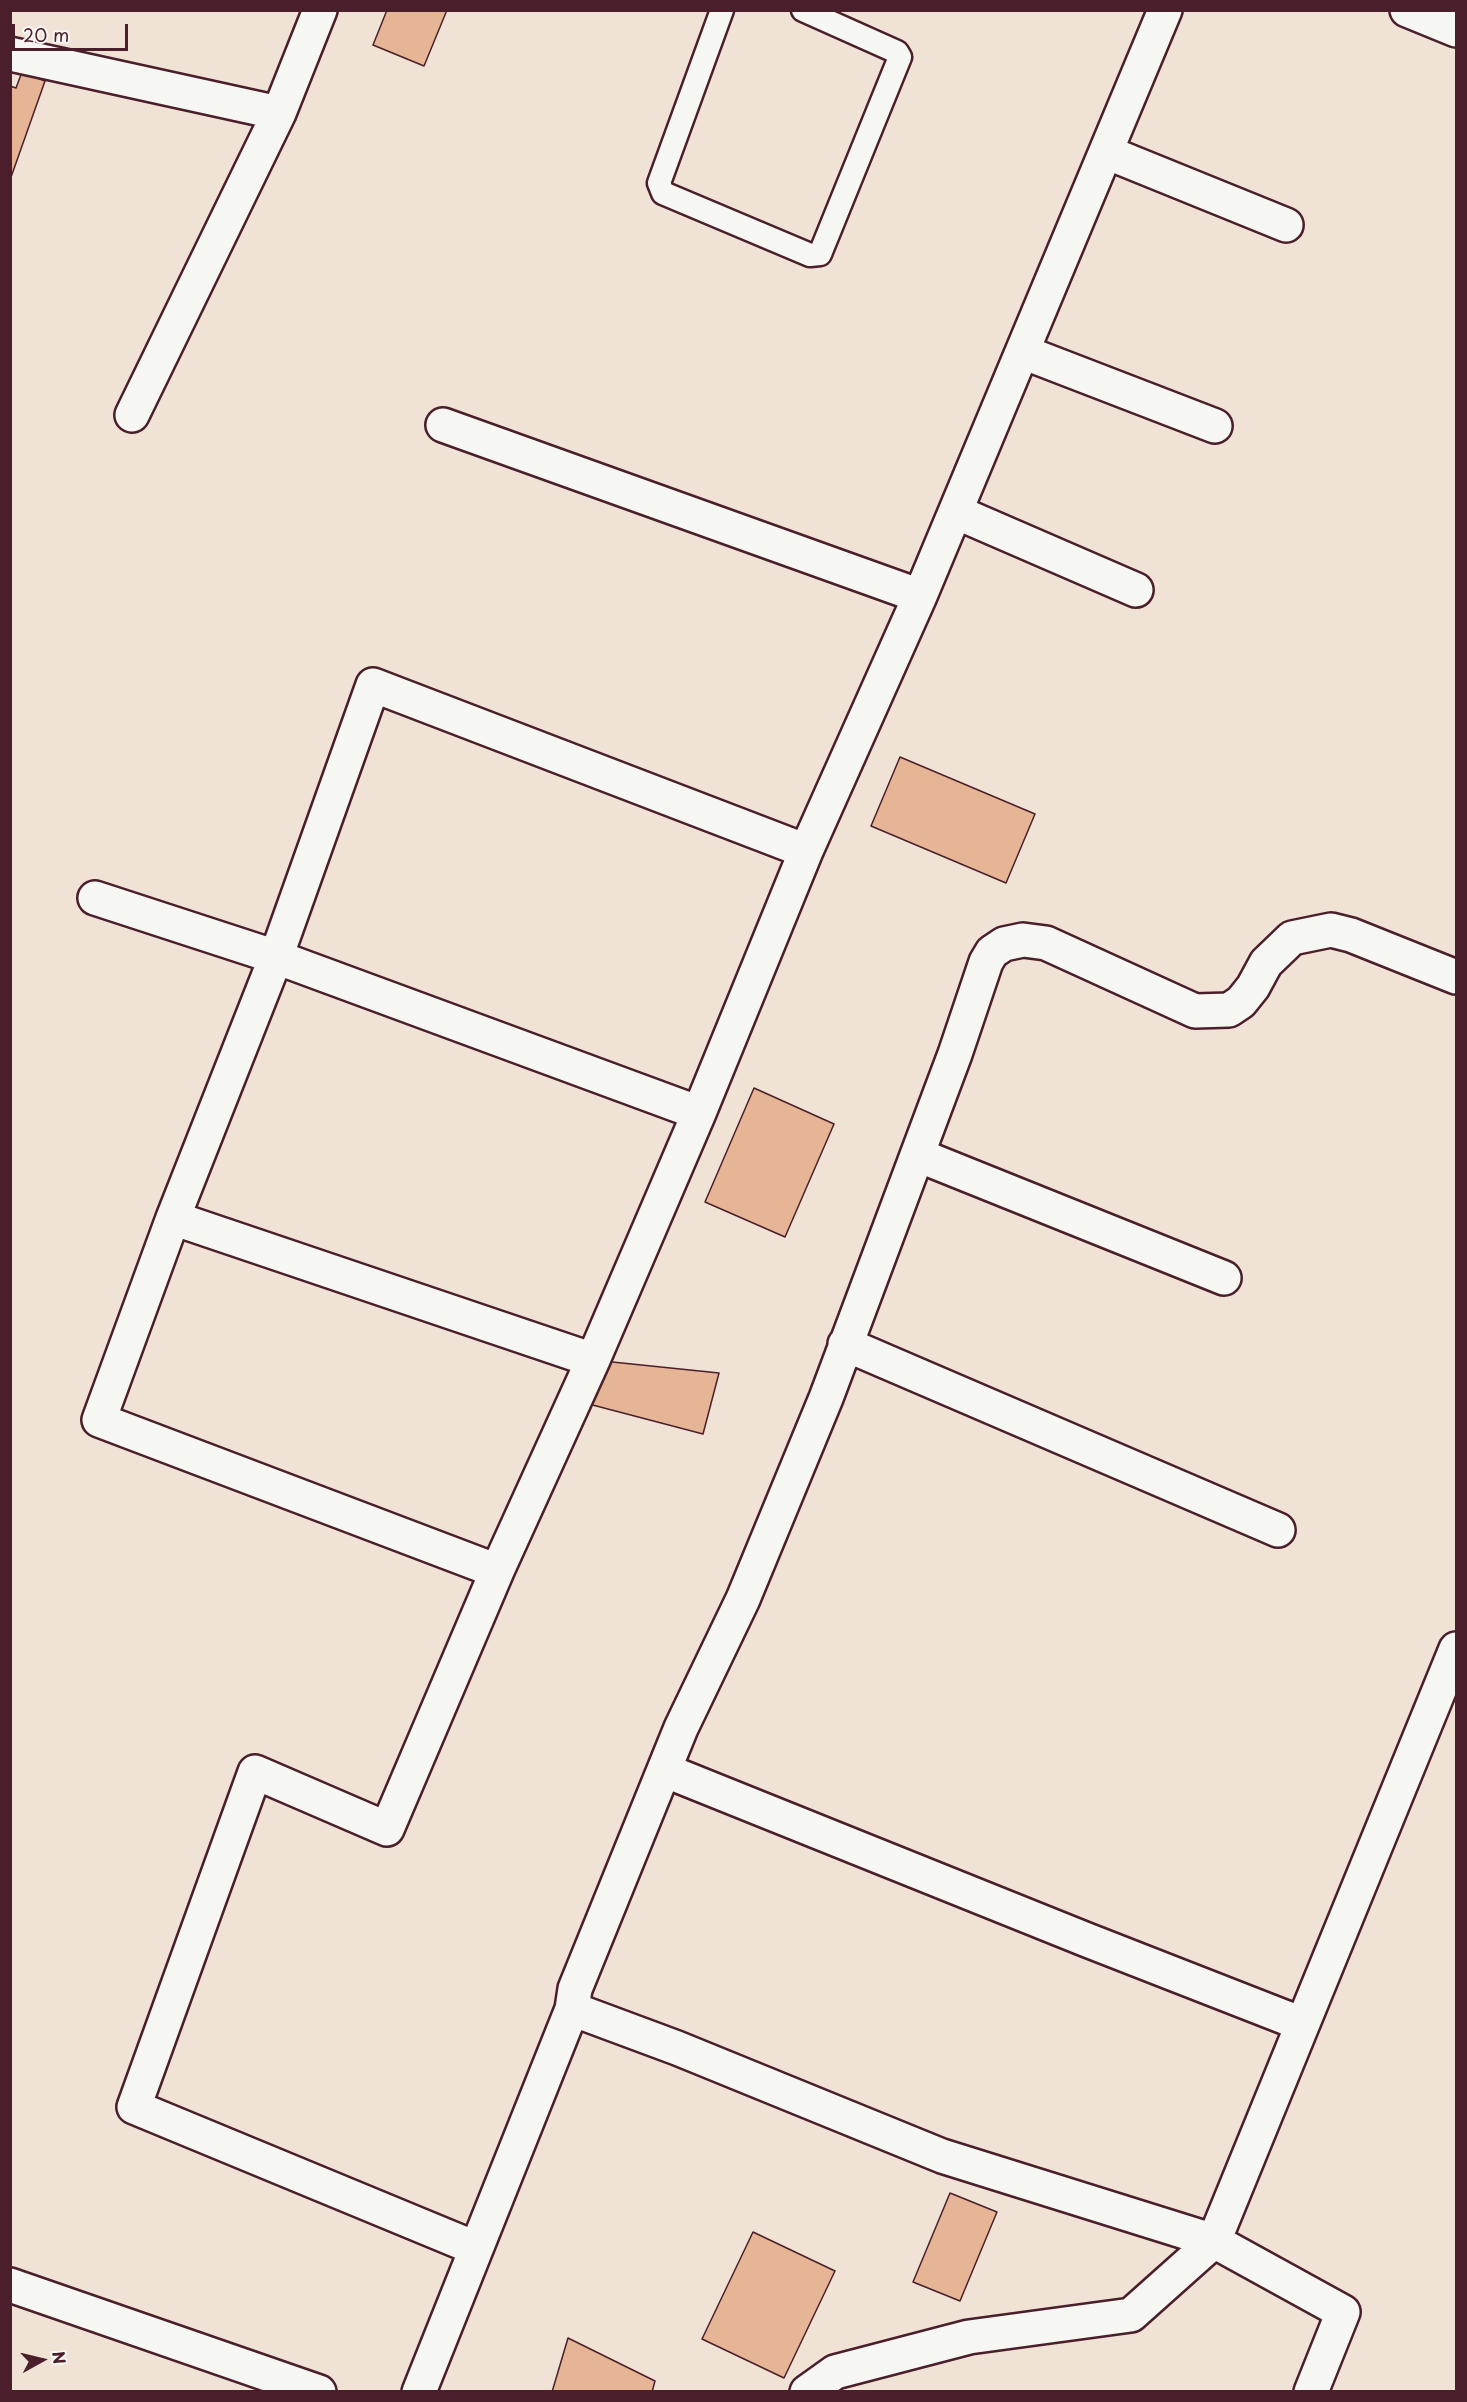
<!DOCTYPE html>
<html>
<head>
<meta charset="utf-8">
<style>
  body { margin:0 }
  #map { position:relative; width:1467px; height:2402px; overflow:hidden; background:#f1e2d6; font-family:"Playpen Sans",sans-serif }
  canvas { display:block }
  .frame { position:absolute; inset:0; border:12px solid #4a1f2b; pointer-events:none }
  .north { position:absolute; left:12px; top:2330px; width:60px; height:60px; -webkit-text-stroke:4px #f6f6f2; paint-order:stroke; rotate:82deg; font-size:16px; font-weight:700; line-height:24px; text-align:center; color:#4a1f2b }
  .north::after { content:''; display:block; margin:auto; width:21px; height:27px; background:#4a1f2b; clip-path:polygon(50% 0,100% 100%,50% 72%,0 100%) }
  .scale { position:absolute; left:12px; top:24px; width:116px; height:27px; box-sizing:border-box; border:3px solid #4a1f2b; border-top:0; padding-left:8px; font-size:18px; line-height:21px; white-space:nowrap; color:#4a1f2b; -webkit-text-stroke:4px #f6f6f2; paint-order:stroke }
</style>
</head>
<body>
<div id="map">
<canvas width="1467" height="2402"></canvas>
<div class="frame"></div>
<div class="north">N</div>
<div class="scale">20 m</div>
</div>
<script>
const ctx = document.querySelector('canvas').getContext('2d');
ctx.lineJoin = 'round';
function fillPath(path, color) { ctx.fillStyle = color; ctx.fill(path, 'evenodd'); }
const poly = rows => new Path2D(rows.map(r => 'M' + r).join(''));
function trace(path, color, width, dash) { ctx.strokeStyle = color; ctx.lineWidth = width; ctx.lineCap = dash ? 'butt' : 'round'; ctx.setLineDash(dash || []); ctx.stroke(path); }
const building = poly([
  [387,10,447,10,424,66,373,45,387,10],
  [22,72,45,81,10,180,10,86,16,88,22,72],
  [900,757,1035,814,1006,883,871,826,900,757],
  [754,1088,834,1124,785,1237,705,1202,754,1088],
  [593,1360,719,1373,703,1434,585,1403,593,1360],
  [950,2193,997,2212,960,2301,913,2282,950,2193],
  [753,2232,835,2271,784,2378,702,2339,753,2232],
  [568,2338,655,2381,652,2392,552,2392,568,2338]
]);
const lane = poly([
  [722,10,659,183,663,193,810,255,820,254,900,57,897,52,803,10]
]);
const street = poly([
  [1407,10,1456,30],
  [10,54,279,113],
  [1106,152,1286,225],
  [1023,352,1215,426],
  [132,415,279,113,320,10],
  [443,425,920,596],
  [956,512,1136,590],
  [95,898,276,957,699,1113],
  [1456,977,1351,935,1331,930,1292,938,1266,963,1253,987,1241,1002,1229,1010,1195,1011,1046,943,1023,940,1004,944,992,952,986,962,955,1054,826,1398,743,1599,681,1728,575,1989,572,2009,677,2048,942,2156,1214,2241,1456,1649],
  [918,1155,1224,1278],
  [173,1218,593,1360],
  [845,1344,1278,1530],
  [497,1571,99,1420,173,1218,276,957,373,685,806,851],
  [664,1770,1087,1940,1302,2024],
  [475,2248,134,2107,255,1772,387,1829,497,1571,593,1360,699,1113,806,851,920,596,1165,10],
  [10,2285,319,2392],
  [419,2392,572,2009],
  [807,2392,835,2372,969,2337,1131,2315,1214,2241,1343,2312,1311,2392]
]);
fillPath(building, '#e5b596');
trace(building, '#4a1f2b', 1.5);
trace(lane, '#4a1f2b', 27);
trace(street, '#4a1f2b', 38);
trace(lane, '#f6f6f2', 22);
trace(street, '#f6f6f2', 33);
</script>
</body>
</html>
